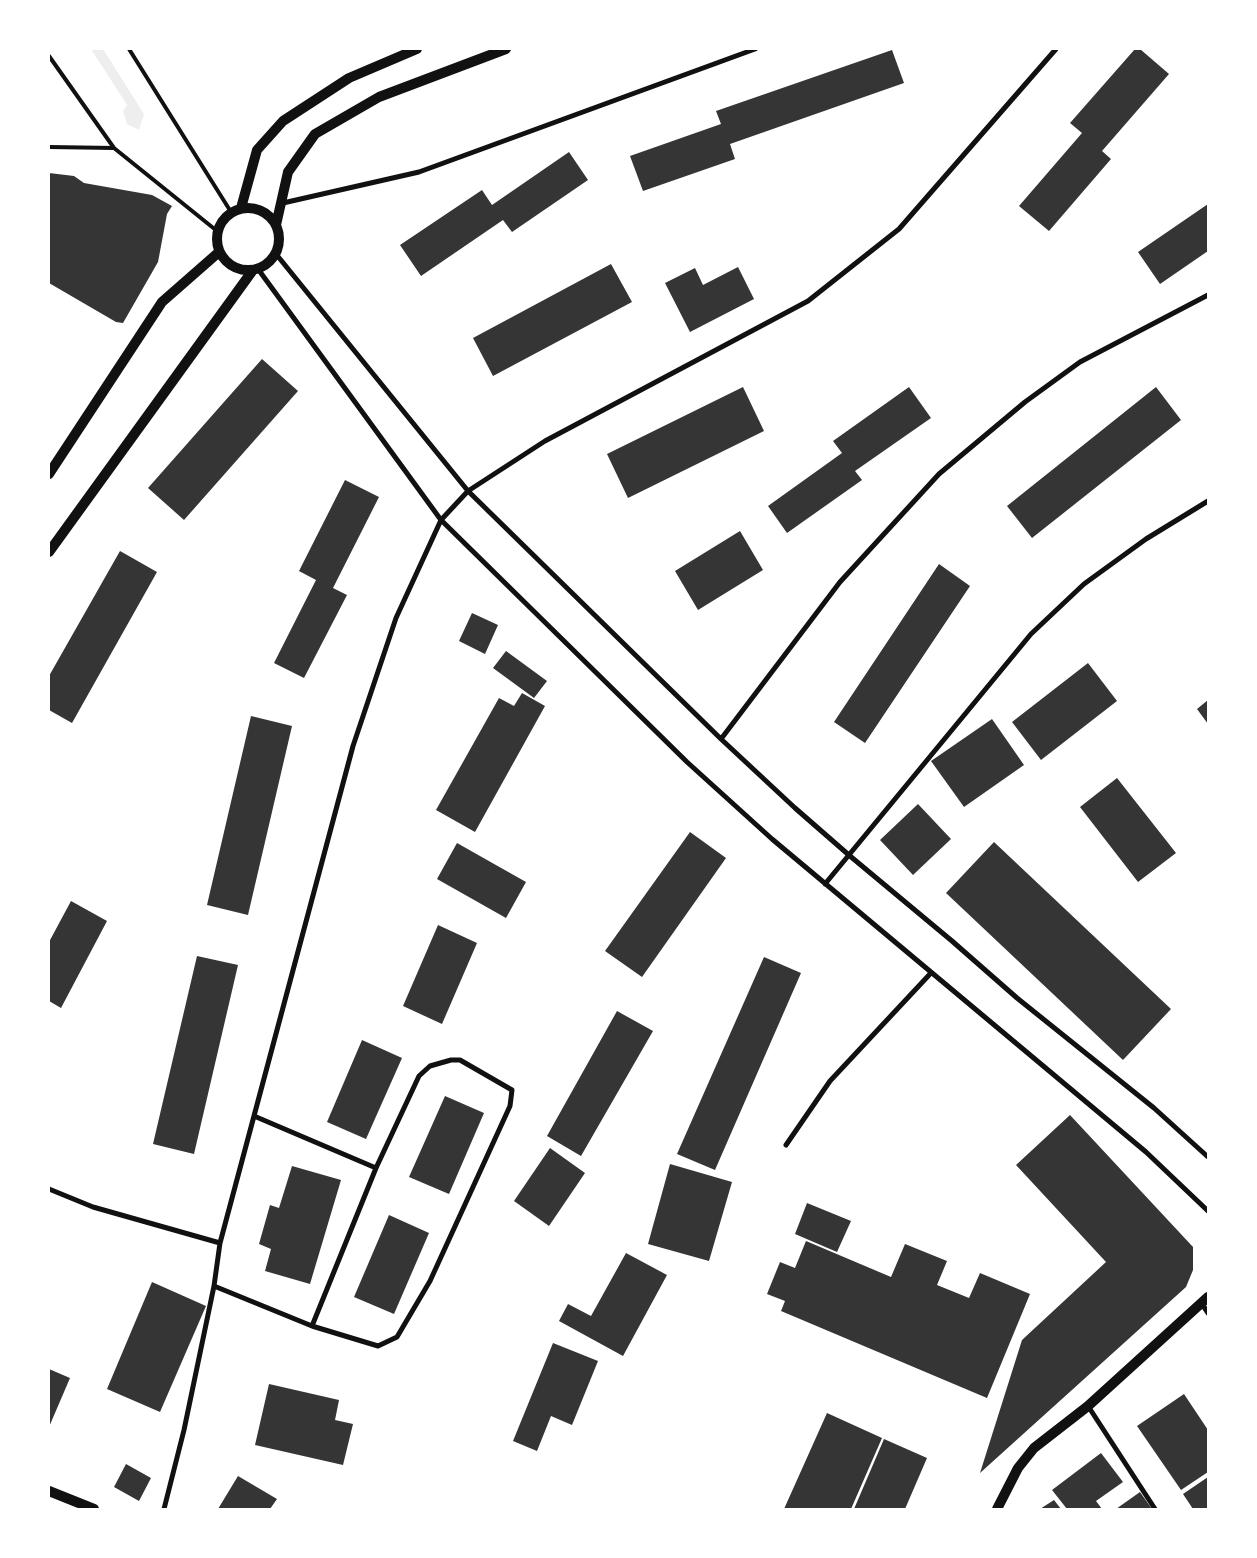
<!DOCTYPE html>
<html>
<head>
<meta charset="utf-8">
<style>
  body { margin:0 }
  #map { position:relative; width:1257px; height:1558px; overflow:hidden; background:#fff; font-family:"Exo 2",sans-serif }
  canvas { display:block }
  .frame { position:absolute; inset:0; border:50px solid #fff; pointer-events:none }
</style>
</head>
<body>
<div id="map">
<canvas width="1257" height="1558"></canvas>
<div class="frame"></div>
</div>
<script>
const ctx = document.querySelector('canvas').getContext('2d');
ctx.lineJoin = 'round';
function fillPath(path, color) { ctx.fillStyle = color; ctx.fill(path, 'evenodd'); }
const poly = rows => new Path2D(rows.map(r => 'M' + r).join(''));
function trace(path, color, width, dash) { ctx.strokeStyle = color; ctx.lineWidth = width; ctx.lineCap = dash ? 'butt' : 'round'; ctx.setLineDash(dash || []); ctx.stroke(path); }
const green = poly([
  [91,49,103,49,144,114,139,130,127,124,123,111,127,105]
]);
const building = poly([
  [1135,49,1140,49,1169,74,1102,151,1111,159,1049,231,1019,206,1082,133,1070,123],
  [892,50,904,83,730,144,735,159,643,191,630,156,721,124,716,111],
  [569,152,588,180,512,232,503,220,421,276,400,245,482,190,492,205],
  [49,173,74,176,84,183,152,195,172,206,167,214,158,262,123,323,116,322,49,283],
  [1208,204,1208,251,1160,284,1138,252],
  [611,264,632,302,493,376,473,338],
  [738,267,754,299,690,332,665,283,695,268,703,285],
  [262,359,298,391,184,520,148,488],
  [743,387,764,431,628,498,607,454],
  [909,387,931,418,855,471,862,480,787,533,768,506,842,453,833,441],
  [1156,387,1181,420,1032,538,1007,506],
  [345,480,379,497,333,588,347,595,304,678,274,663,316,580,299,571],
  [740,531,763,570,698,610,675,571],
  [120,551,157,572,72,723,49,710,49,676],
  [939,564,970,586,865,743,834,722],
  [472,613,498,625,485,654,459,641],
  [506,651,547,681,534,698,493,668],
  [1088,663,1117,701,1041,760,1012,722],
  [522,693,545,706,475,832,436,810,499,698,514,706],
  [1208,700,1208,724,1197,709],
  [251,716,292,726,248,915,207,905],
  [992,719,1024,765,964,807,931,761],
  [1117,778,1176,853,1138,882,1080,807],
  [918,804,951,839,913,875,880,840],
  [690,832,726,858,642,977,605,951],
  [994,842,1171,1009,1123,1060,946,893],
  [457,843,526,882,506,918,437,879],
  [71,901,107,921,61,1008,49,1001,49,942],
  [438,925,477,943,442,1024,403,1006],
  [197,956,238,965,194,1154,153,1144],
  [764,957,801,973,715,1170,677,1154],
  [617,1011,653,1031,581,1156,547,1136],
  [362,1040,402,1058,366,1139,327,1122],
  [445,1096,484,1113,449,1194,409,1177],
  [1070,1115,1193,1247,1193,1270,1186,1287,980,1473,1022,1340,1106,1262,1016,1165],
  [550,1148,585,1173,549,1226,514,1201],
  [670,1164,732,1182,709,1261,648,1244],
  [292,1166,341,1180,310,1284,265,1271,271,1249,259,1244,270,1205,279,1208],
  [807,1203,851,1221,837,1252,795,1234],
  [389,1215,429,1233,394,1314,354,1297],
  [806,1241,891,1277,905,1244,947,1261,937,1285,969,1298,980,1273,1030,1294,987,1398,781,1311,785,1301,767,1294,780,1262,795,1268],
  [626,1253,667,1275,623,1356,559,1321,568,1304,591,1316],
  [152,1282,206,1306,160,1412,107,1389],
  [553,1343,598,1361,572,1425,551,1416,537,1451,513,1441],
  [49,1369,70,1378,49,1427],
  [269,1384,339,1400,335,1420,353,1424,343,1465,255,1445],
  [1184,1394,1208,1430,1208,1472,1181,1490,1137,1426],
  [827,1413,882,1438,851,1509,784,1509],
  [884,1439,927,1458,905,1509,854,1509],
  [1101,1453,1123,1482,1096,1501,1102,1509,1067,1509,1052,1490],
  [126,1464,151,1478,139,1501,114,1487],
  [238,1476,277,1499,270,1509,218,1509],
  [1208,1477,1208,1509,1193,1509,1183,1494],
  [1140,1492,1152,1509,1116,1509],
  [1054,1500,1061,1509,1040,1509]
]);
const service = poly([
  [129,49,231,212],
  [49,56,114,148,217,231],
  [49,147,114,148]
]);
const minor = poly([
  [283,203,419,172,755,49],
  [276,254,468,491,721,739,795,808,850,856,952,941,1017,998,1154,1108,1208,1157],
  [258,269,441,520,687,762,772,839,1146,1152,1208,1211],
  [721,739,840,582,939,474,1025,402,1080,362,1208,295],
  [825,884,1031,634,1084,584,1146,539,1208,501],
  [254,1116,376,1168,312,1326,378,1346,397,1337,430,1281,510,1106,512,1090,460,1060,451,1060,430,1066,419,1076,376,1168],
  [786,1145,830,1081,930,974],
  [49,1189,93,1207,220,1243],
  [214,1286,312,1326],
  [1202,1304,1208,1313],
  [1088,1406,1155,1509],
  [164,1509,184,1430,214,1286,220,1243,353,746,396,618,441,520,468,491,545,441,808,301,899,229,1056,49]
]);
const secondary = poly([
  '217 239a31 31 0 1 1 62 0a31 31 0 1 1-62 0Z',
  [241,208,257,150,283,121,349,78,417,49],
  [276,225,288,172,315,134,379,97,506,49],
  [49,474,162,302,219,252],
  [49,552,253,270],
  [49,1491,94,1509],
  [997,1509,1018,1468,1034,1448,1088,1406,1208,1297]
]);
fillPath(green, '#eee');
fillPath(building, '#353535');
trace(service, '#111', 4);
trace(minor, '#111', 5);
trace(secondary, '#111', 10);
</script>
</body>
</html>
